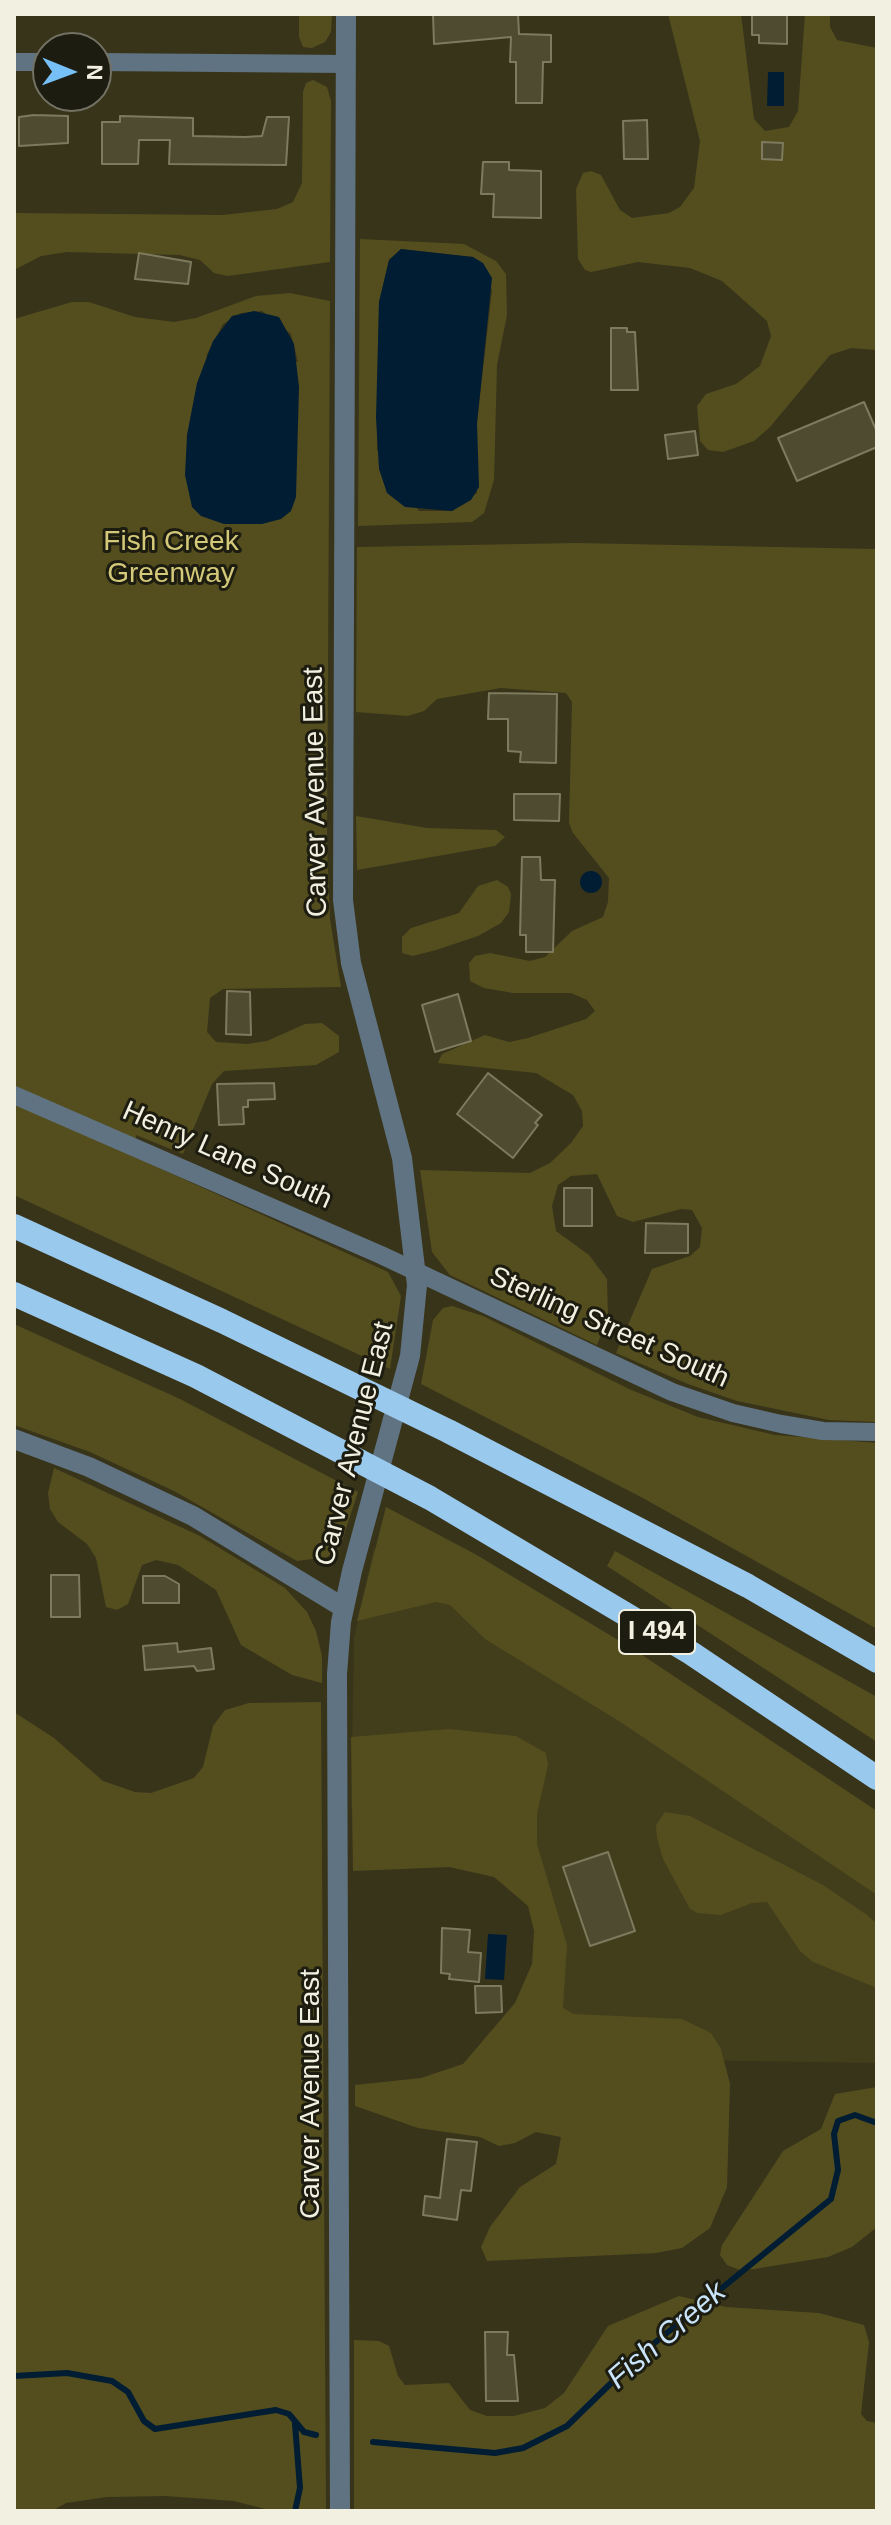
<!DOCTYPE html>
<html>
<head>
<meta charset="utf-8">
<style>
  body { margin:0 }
  #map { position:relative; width:891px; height:2525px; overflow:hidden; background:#38341a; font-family:Arial,sans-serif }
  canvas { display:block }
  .frame { position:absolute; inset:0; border:16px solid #f2f0e0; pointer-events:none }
  .north { position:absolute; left:32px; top:32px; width:80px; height:80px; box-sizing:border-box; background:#1d1c10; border:2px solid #727163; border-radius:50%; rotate:91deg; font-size:22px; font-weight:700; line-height:32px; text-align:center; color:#f2f0e0 }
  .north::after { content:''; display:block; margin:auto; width:28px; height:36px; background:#76c0f7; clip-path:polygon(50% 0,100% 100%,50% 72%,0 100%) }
</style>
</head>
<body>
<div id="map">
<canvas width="891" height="2525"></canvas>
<div class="frame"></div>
<div class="north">N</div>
</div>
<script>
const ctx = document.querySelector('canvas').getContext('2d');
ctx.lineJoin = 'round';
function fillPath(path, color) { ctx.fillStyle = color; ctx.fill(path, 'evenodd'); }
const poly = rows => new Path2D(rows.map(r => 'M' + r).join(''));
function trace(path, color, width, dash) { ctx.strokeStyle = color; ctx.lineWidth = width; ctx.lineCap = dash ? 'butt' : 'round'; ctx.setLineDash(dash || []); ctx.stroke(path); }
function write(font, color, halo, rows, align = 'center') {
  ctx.font = font + ' Arial,sans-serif'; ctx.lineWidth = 6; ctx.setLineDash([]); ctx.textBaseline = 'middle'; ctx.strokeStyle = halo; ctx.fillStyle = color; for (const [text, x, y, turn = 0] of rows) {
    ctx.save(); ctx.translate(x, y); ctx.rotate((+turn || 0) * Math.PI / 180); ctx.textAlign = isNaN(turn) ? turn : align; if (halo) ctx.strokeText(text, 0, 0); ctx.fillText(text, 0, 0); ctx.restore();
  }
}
const built = poly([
  [374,1548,877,1832,877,2063,549,2058,551,1940,505,1808,351,1807,354,1638]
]);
const green = poly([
  [299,14,332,14,331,32,325,42,312,48,303,47,299,37],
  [668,14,741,14,754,119,765,131,789,127,798,111,805,14,830,14,830,27,837,40,877,48,877,350,851,348,830,355,770,427,754,441,723,452,708,450,700,441,697,406,706,394,736,384,760,366,771,336,767,321,722,281,690,268,638,262,591,272,585,270,578,259,576,189,583,173,591,171,601,175,620,210,632,218,669,213,680,207,694,188,700,141],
  [313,80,327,87,331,101,330,262,228,276,214,273,200,260,180,255,67,252,41,256,14,270,14,213,222,215,277,209,293,202,302,183,303,92,306,83],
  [360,239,464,244,496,261,506,274,507,315,497,365,494,480,484,513,472,522,358,526],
  [401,249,473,257,492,290,477,423,477,493,452,511,419,511,377,450,379,302,389,260],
  [290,293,330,301,327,845,330,919,341,987,223,989,210,998,207,1032,216,1042,247,1044,267,1041,305,1024,322,1023,339,1036,339,1052,316,1065,224,1071,212,1084,183,1154,136,1135,135,1157,388,1272,401,1296,390,1369,14,1195,14,319,72,302,89,302,135,317,174,322,196,318,256,296],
  [262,311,291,334,298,362,206,356,223,324,241,313],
  [576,543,877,549,877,1422,829,1420,737,1401,688,1384,616,1353,652,1269,690,1256,700,1247,702,1228,692,1210,681,1209,633,1222,617,1216,597,1174,571,1176,558,1185,552,1206,556,1231,589,1255,607,1279,608,1317,597,1345,450,1275,432,1252,420,1170,530,1173,550,1163,571,1143,583,1126,582,1111,573,1095,536,1073,438,1063,442,1054,485,1035,509,1042,528,1038,586,1019,595,1011,587,1000,571,993,513,993,484,988,470,981,469,963,475,956,490,953,530,961,545,957,572,931,603,917,608,902,609,878,573,833,569,823,572,702,566,693,501,688,437,699,424,711,408,716,356,712,357,547],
  [356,816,427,828,496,830,505,837,495,846,357,870],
  [497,880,508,887,511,894,509,912,501,923,478,936,436,950,413,956,402,953,402,937,411,928,459,913,478,886],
  [452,1306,483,1316,629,1389,698,1417,775,1435,877,1443,877,1629,641,1497,421,1384,433,1320,443,1308],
  [14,1324,180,1399,358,1492,340,1547,327,1557,297,1561,174,1491,90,1452,14,1425],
  [54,1468,200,1536,285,1588,307,1612,316,1631,322,1656,322,1683,292,1675,241,1645,216,1590,178,1565,156,1560,142,1565,128,1604,117,1610,106,1607,96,1558,87,1544,58,1522,50,1509,48,1493],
  [386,1507,475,1554,633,1649,877,1811,877,1895,622,1723,485,1639,450,1605,436,1602,357,1621],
  [615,1551,877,1697,877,1742,607,1566],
  [321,1702,326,2511,273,2511,234,2501,165,2496,107,2497,66,2503,52,2511,14,2511,14,1712,54,1738,103,1781,135,1792,151,1793,194,1778,203,1767,213,1726,225,1710,249,1703],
  [449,1729,516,1736,546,1753,548,1765,537,1814,537,1844,567,1945,563,2008,574,2014,682,2019,711,2033,721,2049,730,2084,727,2187,710,2228,682,2248,656,2253,487,2261,481,2247,490,2227,520,2187,556,2164,561,2137,536,2132,515,2143,499,2146,480,2137,418,2128,355,2106,355,2085,421,2078,463,2064,515,2003,532,1964,534,1931,528,1906,494,1877,449,1867,353,1871,351,1737],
  [665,1812,690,1816,823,1885,867,1915,877,1924,877,1988,813,1962,800,1951,767,1902,752,1903,721,1915,697,1913,690,1909,663,1859,657,1838,656,1825],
  [877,2087,877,2227,852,2247,828,2257,754,2269,740,2270,727,2265,720,2255,722,2245,783,2151,821,2129,835,2094],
  [679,2296,726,2307,819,2313,864,2325,869,2342,861,2414,867,2421,877,2423,877,2511,354,2511,354,2340,379,2341,389,2346,398,2376,405,2385,449,2383,470,2410,487,2416,514,2416,545,2408,564,2393,608,2326]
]);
const water = poly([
  [768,72,784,72,784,106,767,106],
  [401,249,473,257,483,263,492,278,477,423,479,487,471,500,452,511,405,507,387,493,379,469,376,418,379,302,389,260],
  [254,311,279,317,294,344,299,387,296,497,291,511,281,519,262,524,224,524,201,516,192,507,185,475,187,435,197,383,213,341,232,316],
  '580 882a11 11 0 1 1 22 0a11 11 0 1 1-22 0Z',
  [488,1934,507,1935,504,1980,485,1979]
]);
const stream = poly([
  [14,2376,67,2373,112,2381,128,2392,144,2421,155,2429,276,2410,289,2414,304,2432,316,2435],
  [373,2442,495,2453,523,2448,567,2426,641,2354,831,2199,838,2170,834,2134,838,2121,855,2115,877,2123],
  [295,2511,300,2488,295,2424]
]);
const building = poly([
  [433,14,518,14,519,34,551,35,551,62,543,62,542,103,516,103,516,62,510,62,511,37,434,44,433,14],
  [752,14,787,14,787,44,759,43,759,35,752,35,752,14],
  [34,115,68,116,68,143,19,146,19,117,34,115],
  [120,116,193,118,193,136,245,137,262,136,267,117,289,117,286,165,169,164,170,140,139,140,138,164,102,164,102,122,120,122,120,116],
  [647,120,648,159,624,159,623,121,647,120],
  [762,142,783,143,782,160,762,159,762,142],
  [483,162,509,162,509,170,541,171,541,218,493,217,494,194,481,194,483,162],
  [139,253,191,262,188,284,135,279,139,253],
  [611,328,627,328,627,332,635,332,638,390,611,390,611,328],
  [864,402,877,432,877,447,797,481,778,438,864,402],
  [695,431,698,455,668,459,665,435,695,431],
  [489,693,557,694,556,763,520,762,521,752,508,751,508,719,488,719,489,693],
  [514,794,560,794,559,821,514,820,514,794],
  [522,857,540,857,541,880,555,880,553,952,526,952,526,935,520,935,522,857],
  [227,991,250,992,251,1035,226,1034,227,991],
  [458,994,471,1041,435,1052,422,1005,458,994],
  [488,1073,542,1115,535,1123,538,1125,513,1158,457,1114,488,1073],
  [274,1083,275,1099,248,1100,248,1107,243,1107,244,1124,219,1125,217,1084,274,1083],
  [564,1188,592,1188,592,1226,564,1226,564,1188],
  [646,1223,688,1224,688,1253,645,1253,646,1223],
  [51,1575,79,1575,80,1617,51,1617,51,1575],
  [143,1576,165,1576,179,1584,179,1603,143,1603,143,1576],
  [177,1643,178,1652,211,1648,214,1669,197,1671,194,1666,145,1670,143,1646,177,1643],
  [608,1852,635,1931,590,1946,563,1867,608,1852],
  [442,1928,470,1930,468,1952,481,1953,479,1982,449,1979,450,1974,441,1973,442,1928],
  [475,1986,501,1986,502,2012,476,2013,475,1986],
  [447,2139,477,2142,471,2191,461,2190,457,2220,423,2215,425,2196,440,2198,447,2139],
  [485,2332,508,2332,507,2355,514,2355,518,2401,486,2401,485,2332]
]);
const minor = poly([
  [14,62,48,62],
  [96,62,346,64],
  [14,1095,381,1255,672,1392,733,1413,781,1424,823,1431,877,1432]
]);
const tertiary = poly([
  [14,1439,89,1467,193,1516,344,1608],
  [340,2511,337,1674,341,1622,352,1571,410,1356,417,1285,402,1158,351,963,343,900,346,14]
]);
const motorway = poly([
  [14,1226,222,1321,448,1431,748,1586,877,1661],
  [14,1294,196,1376,430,1498,691,1653,877,1778]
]);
const shields = [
  [657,1632,76]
];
const shieldNames = [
  ["I 494",657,1632]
];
const parkNames = [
  ["Fish Creek",171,542],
  ["Greenway",171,574]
];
const streetNames = [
  ["Carver Avenue East",316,792,-91],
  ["Henry Lane South",227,1156,24],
  ["Sterling Street South",609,1328,24],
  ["Carver Avenue East",355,1444,-76],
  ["Carver Avenue East",311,2094,-90]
];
const waterNames = [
  ["Fish Creek",667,2336,-41]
];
fillPath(built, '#423d1b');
fillPath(green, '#544e1f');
fillPath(water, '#001d33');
trace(stream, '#001d33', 6);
fillPath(building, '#4e4b30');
trace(building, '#7e7a5e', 2);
trace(minor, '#607382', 18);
trace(tertiary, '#607382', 20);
trace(motorway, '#9ac9ee', 24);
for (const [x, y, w] of shields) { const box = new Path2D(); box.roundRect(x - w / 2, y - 22, w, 44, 6); ctx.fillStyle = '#1d1c10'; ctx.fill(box); trace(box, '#f2f0e0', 2); }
write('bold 26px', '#f2f0e0', null, shieldNames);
write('28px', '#d4c979', '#1d1c10', parkNames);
write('28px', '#f2f0e0', '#1d1c10', streetNames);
write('italic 30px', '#cae4fa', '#1d1c10', waterNames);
</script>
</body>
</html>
